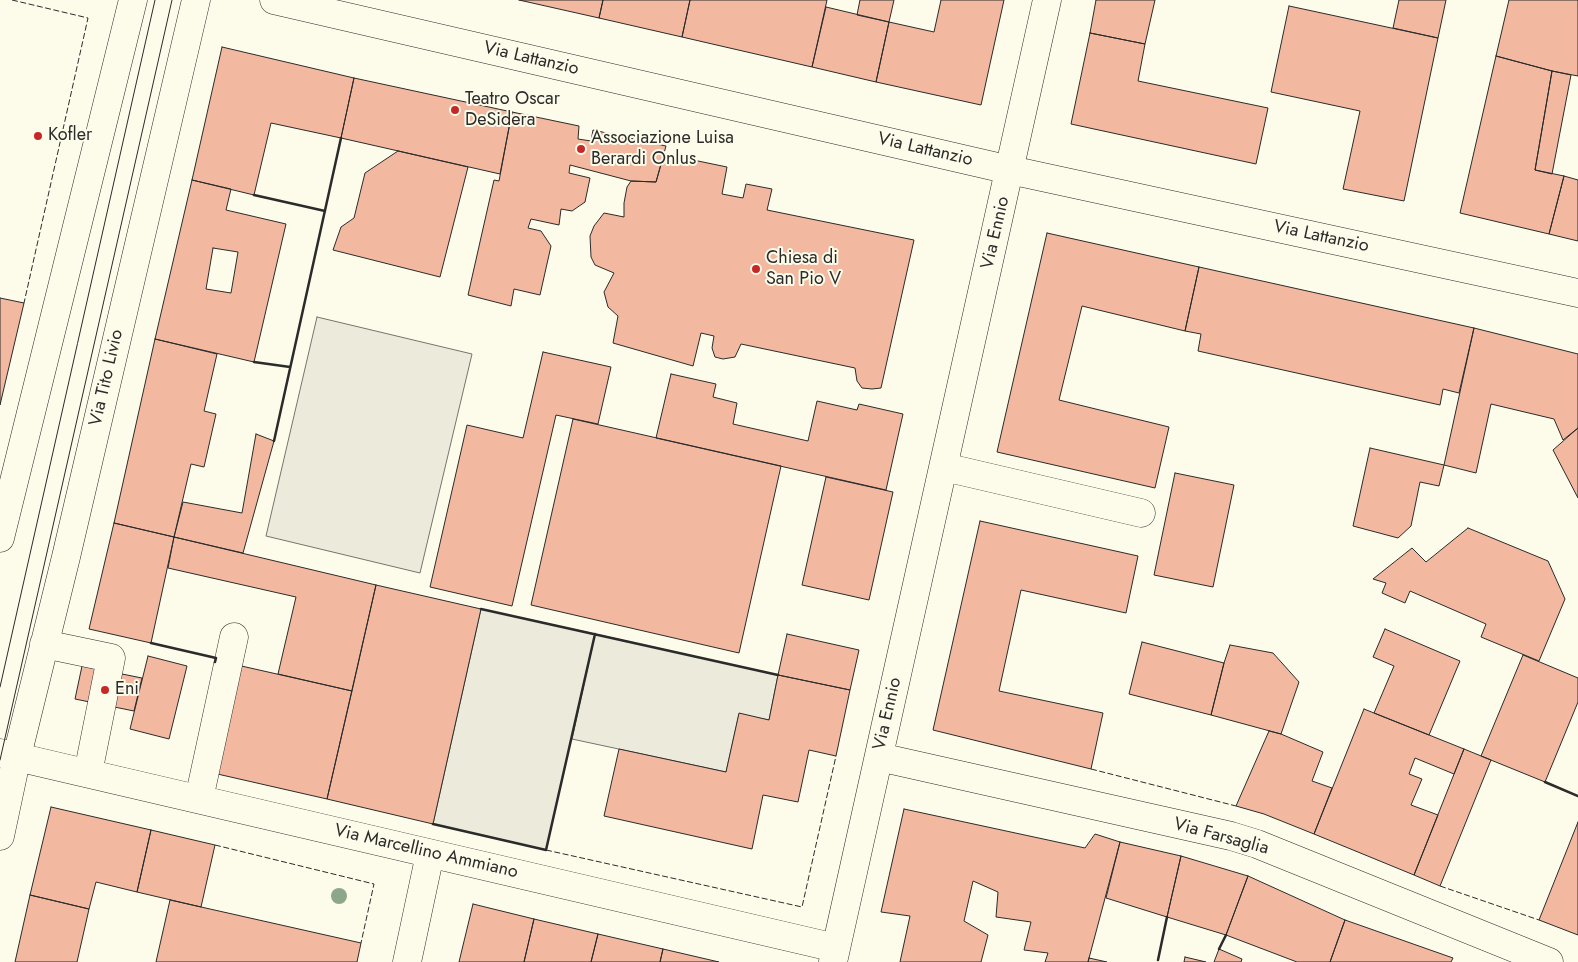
<!DOCTYPE html>
<html>
<head>
<meta charset="utf-8">
<style>
  body { margin:0 }
  canvas { display:block; background:#fdfbea }
</style>
</head>
<body>
<canvas width="1578" height="962"></canvas>
<script>
const ctx = document.querySelector('canvas').getContext('2d');
ctx.lineJoin = 'round';
function fillPath(path, color) { ctx.fillStyle = color; ctx.fill(path, 'evenodd'); }
const poly = rows => new Path2D(rows.map(r => 'M' + r).join(''));
function trace(path, color, width, dash) { ctx.strokeStyle = color; ctx.lineWidth = width; ctx.lineCap = dash ? 'butt' : 'round'; ctx.setLineDash(dash || []); ctx.stroke(path); }
function write(font, color, halo, rows, align = 'center') {
  ctx.font = font + ' Jost,sans-serif'; ctx.lineWidth = 4; ctx.setLineDash([]); ctx.textBaseline = 'middle'; ctx.strokeStyle = halo; ctx.fillStyle = color; for (const [text, x, y, turn = 0] of rows) {
    ctx.save(); ctx.translate(x, y); ctx.rotate((+turn || 0) * Math.PI / 180); ctx.textAlign = isNaN(turn) ? turn : align; if (halo) ctx.strokeText(text, 0, 0); ctx.fillText(text, 0, 0); ctx.restore();
  }
}
const green = poly([
  [317,317,472,354,420,573,266,536,317,317],
  [595,634,778,675,769,720,739,714,726,772,572,739,595,634]
]);
const parking = poly([
  [481,609,595,634,546,850,433,824,481,609]
]);
const building = poly([
  [519,0,603,0,599,18,519,0],
  [603,0,690,0,682,37,599,18,603,0],
  [690,0,827,0,812,67,682,37,690,0],
  [860,0,894,0,889,22,857,15,860,0],
  [941,0,1004,0,981,105,876,82,889,22,934,32,941,0],
  [1096,0,1155,0,1145,44,1090,33,1096,0],
  [1399,0,1446,0,1438,38,1393,28,1399,0],
  [1509,0,1578,0,1578,76,1552,71,1496,56,1509,0],
  [1289,6,1438,38,1404,201,1343,189,1360,111,1271,92,1289,6],
  [826,7,889,22,876,82,812,67,826,7],
  [1090,33,1145,44,1138,81,1268,108,1256,164,1071,124,1090,33],
  [222,47,354,78,341,138,271,123,254,195,192,180,222,47],
  [1496,56,1552,71,1535,170,1564,176,1549,234,1460,213,1496,56],
  [1552,71,1571,75,1552,174,1535,170,1552,71],
  [354,78,512,112,500,174,341,138,354,78],
  [512,112,579,126,578,139,591,141,593,130,666,146,656,182,631,181,570,165,569,173,590,178,585,202,572,211,561,209,559,225,531,219,528,228,541,231,551,246,540,295,514,289,511,306,468,295,494,180,499,181,512,112],
  [398,151,468,167,440,277,333,250,341,227,354,218,365,173,398,151],
  [664,154,727,167,722,194,743,198,746,184,772,189,767,210,914,240,881,388,872,389,862,388,857,381,855,368,741,344,735,357,723,359,715,357,712,348,714,336,701,333,693,366,613,343,618,316,608,307,604,292,614,273,595,265,591,257,590,236,594,226,604,213,624,217,624,203,627,187,631,181,656,182,664,154],
  [1564,176,1578,180,1578,241,1549,234,1564,176],
  [192,180,231,189,226,210,286,224,254,362,155,339,192,180],
  [213,248,238,252,231,293,206,289,213,248],
  [1047,233,1199,267,1185,331,1082,306,1059,400,1169,427,1155,488,997,452,1047,233],
  [1199,267,1474,328,1459,393,1443,389,1440,405,1198,351,1201,334,1185,331,1199,267],
  [0,298,24,303,0,405,0,298],
  [1474,328,1578,354,1578,428,1563,440,1554,419,1491,404,1476,473,1444,465,1474,328],
  [155,339,217,354,204,411,216,414,204,467,191,464,174,537,114,523,155,339],
  [543,352,611,367,598,424,556,415,512,606,430,587,467,425,523,438,543,352],
  [671,374,716,384,713,397,737,403,733,424,808,441,817,401,857,410,859,404,903,414,886,490,656,438,671,374],
  [573,419,781,466,739,653,531,605,573,419],
  [1578,428,1578,498,1553,450,1578,428],
  [256,434,274,441,243,553,174,537,183,502,242,513,256,434],
  [1370,448,1444,465,1439,486,1420,482,1411,526,1398,538,1353,526,1370,448],
  [1175,473,1234,485,1213,587,1154,575,1175,473],
  [826,477,893,492,869,600,802,585,826,477],
  [980,521,1138,556,1126,613,1021,590,999,691,1103,713,1091,769,933,730,980,521],
  [114,523,174,537,151,643,89,629,114,523],
  [1468,528,1548,561,1565,599,1539,661,1481,637,1486,624,1410,591,1405,603,1382,593,1386,583,1373,579,1412,548,1426,562,1468,528],
  [174,537,376,585,352,691,278,674,296,597,168,568,174,537],
  [376,585,481,609,433,824,327,799,376,585],
  [1385,629,1460,661,1429,735,1374,713,1394,666,1373,657,1385,629],
  [787,634,859,650,850,690,778,675,787,634],
  [1142,642,1224,663,1211,715,1129,694,1142,642],
  [1230,645,1273,653,1299,682,1281,734,1211,715,1224,663,1230,645],
  [1523,655,1578,678,1578,702,1545,782,1481,756,1523,655],
  [148,656,187,666,169,739,130,729,148,656],
  [237,665,352,691,327,799,213,773,237,665],
  [82,666,142,678,134,711,75,699,82,666],
  [778,675,850,690,836,756,809,750,798,802,763,795,752,849,604,816,619,749,726,772,739,713,769,720,778,675],
  [1364,709,1464,749,1454,774,1415,758,1409,774,1422,779,1411,805,1438,815,1414,875,1314,834,1364,709],
  [1269,731,1281,734,1323,752,1312,781,1332,788,1314,834,1264,814,1236,806,1269,731],
  [1464,749,1491,760,1440,886,1414,875,1464,749],
  [51,807,151,830,137,892,96,882,89,909,30,895,51,807],
  [904,809,1085,848,1095,834,1120,842,1088,962,1045,962,1048,953,1024,950,1031,922,996,917,998,892,973,881,964,921,988,935,981,962,900,962,910,916,881,912,904,809],
  [1578,822,1578,935,1539,920,1578,822],
  [151,830,215,845,201,907,137,892,151,830],
  [1120,842,1181,856,1167,917,1106,898,1120,842],
  [1181,856,1248,876,1226,935,1167,917,1181,856],
  [1248,876,1345,920,1330,962,1297,962,1226,935,1248,876],
  [30,895,89,909,77,962,15,962,30,895],
  [170,900,361,943,357,962,156,962,170,900],
  [473,904,534,919,524,962,459,962,473,904],
  [534,919,598,934,591,962,524,962,534,919],
  [1345,920,1453,958,1451,962,1330,962,1345,920],
  [598,934,663,949,660,962,591,962,598,934],
  [663,949,719,962,660,962,663,949],
  [1219,949,1242,959,1241,962,1214,962,1219,949],
  [1185,957,1206,962,1184,962,1185,957],
  [1089,958,1107,962,1088,962,1089,958]
]);
const minor = poly([
  [274,0,1010,170,1578,293],
  [944,467,1141,513],
  [0,538,133,0],
  [44,644,111,658,88,773],
  [0,753,836,948],
  [879,757,1231,836,1257,844,1549,962],
  [199,799,234,637],
  [0,836,17,756,66,557,196,0],
  [407,962,430,854],
  [833,962,1047,0]
]);
const tram = poly([
  [0,687,155,0],
  [0,760,172,0]
]);
const fence = poly([
  [12,0,88,18,24,303],
  [1091,769,1236,806],
  [215,845,374,884,361,943],
  [546,850,802,907,836,756],
  [1440,886,1539,920]
]);
const wall = poly([
  [254,195,325,211],
  [254,362,290,367],
  [274,441,341,138],
  [481,609,778,675],
  [151,643,216,658,215,662],
  [1545,782,1578,796],
  [433,824,546,850,595,634],
  [1219,949,1226,935],
  [1158,960,1167,917]
]);
const trees = [
  [339,896]
];
const markers = [
  [455,110,5,"#c62828"],
  [38,136,5,"#c62828"],
  [581,149,5,"#c62828"],
  [756,269,5,"#c62828"],
  [105,690,5,"#c62828"]
];
const streetNames = [
  ["Via Lattanzio",531,59,13],
  ["Via Lattanzio",925,150,13],
  ["Via Ennio",996,233,-77],
  ["Via Lattanzio",1321,237,12],
  ["Via Tito Livio",107,378,-77],
  ["Via Ennio",888,714,-77],
  ["Via Farsaglia",1221,837,15],
  ["Via Marcellino Ammiano",426,852,13]
];
const poiNames = [
  ["Teatro Oscar",465,100],
  ["DeSidera",465,121],
  ["Kofler",48,136],
  ["Associazione Luisa",591,139],
  ["Berardi Onlus",591,160],
  ["Chiesa di",766,259],
  ["San Pio V",766,280],
  ["Eni",115,690]
];
fillPath(green, '#ecebdb');
trace(green, '#74746e', 1);
fillPath(parking, '#eceadb');
trace(parking, '#74746e', 1);
fillPath(building, '#f2b8a0');
trace(building, '#2b2b2b', 1);
trace(minor, '#2b2b2b', 29);
trace(minor, '#fdfbea', 28);
trace(tram, '#2b2b2b', 1);
trace(fence, '#2b2b2b', 1, [6, 2.5]);
trace(wall, '#2b2b2b', 2.5);
ctx.fillStyle = '#8ea78a';
for (const [x, y] of trees) { ctx.beginPath(); ctx.arc(x, y, 8, 0, 2 * Math.PI); ctx.fill(); }
for (const [x, y, r, color] of markers) { const dot = new Path2D(); dot.arc(x, y, r, 0, 2 * Math.PI); ctx.fillStyle = color; ctx.fill(dot); trace(dot, '#fdfbea', 2); }
write('18px', '#2b2b2b', '#fdfbea', streetNames);
write('18px', '#2b2b2b', '#fdfbea', poiNames, 'left');
</script>
</body>
</html>
